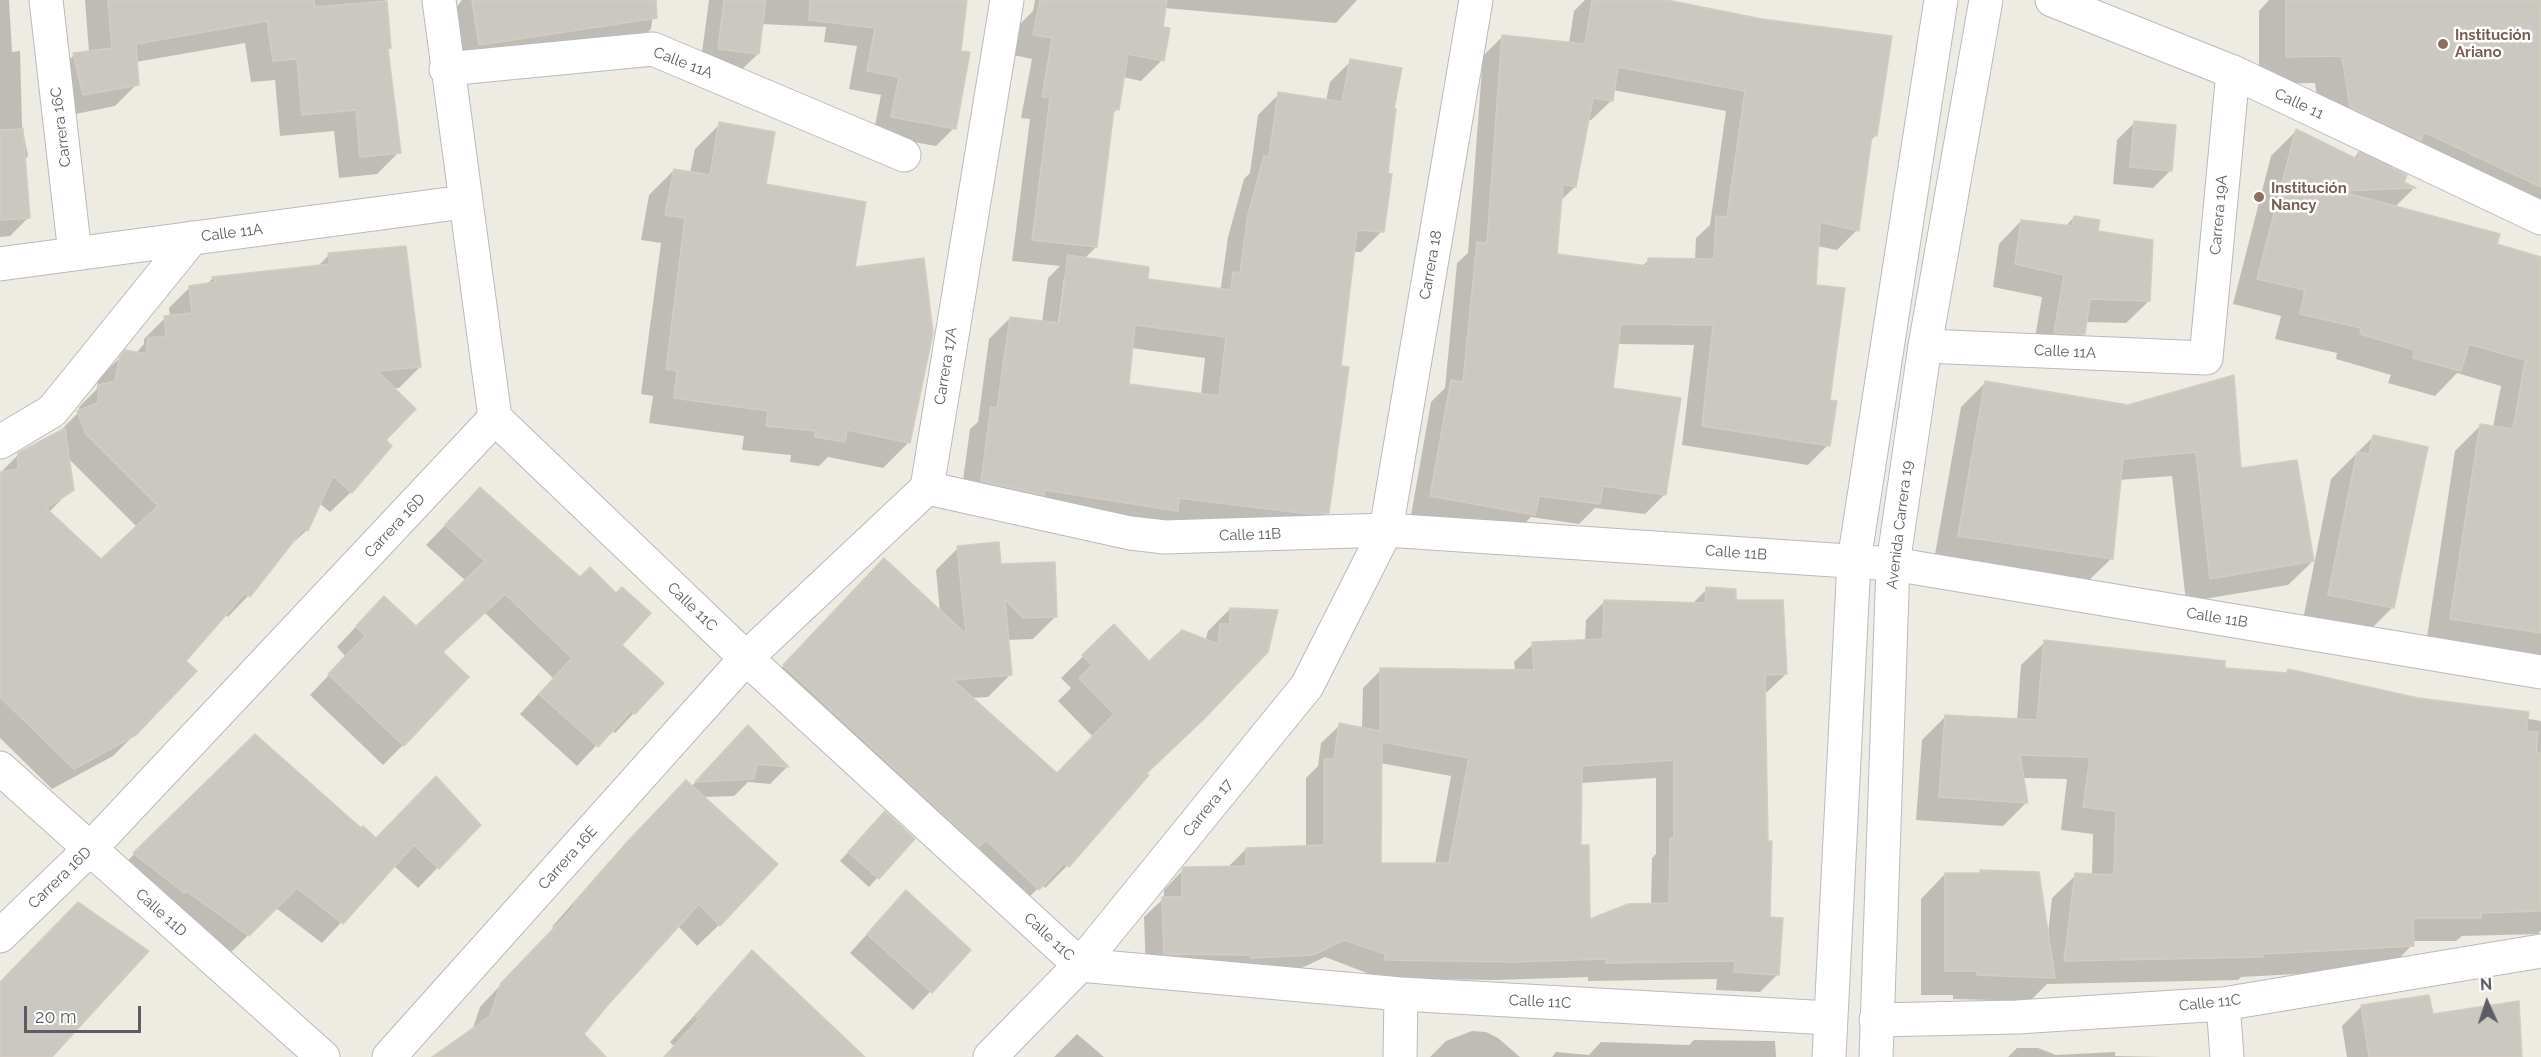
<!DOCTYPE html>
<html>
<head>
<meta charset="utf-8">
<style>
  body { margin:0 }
  #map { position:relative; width:2541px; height:1057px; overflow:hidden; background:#eeece2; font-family:Raleway,sans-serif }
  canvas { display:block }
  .north { position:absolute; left:2457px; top:973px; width:60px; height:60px; -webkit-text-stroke:4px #fff; paint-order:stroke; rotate:357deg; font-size:16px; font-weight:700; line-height:24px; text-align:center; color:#5a5e63 }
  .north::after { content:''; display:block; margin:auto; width:21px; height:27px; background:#5a5e63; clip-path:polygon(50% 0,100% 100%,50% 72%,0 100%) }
  .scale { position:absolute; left:24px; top:1006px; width:117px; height:27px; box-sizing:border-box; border:3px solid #5a5e63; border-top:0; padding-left:8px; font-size:18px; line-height:21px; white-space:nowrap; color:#5a5e63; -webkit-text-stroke:4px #fff; paint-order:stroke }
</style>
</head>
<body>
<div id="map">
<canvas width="2541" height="1057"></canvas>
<div class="north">N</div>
<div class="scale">20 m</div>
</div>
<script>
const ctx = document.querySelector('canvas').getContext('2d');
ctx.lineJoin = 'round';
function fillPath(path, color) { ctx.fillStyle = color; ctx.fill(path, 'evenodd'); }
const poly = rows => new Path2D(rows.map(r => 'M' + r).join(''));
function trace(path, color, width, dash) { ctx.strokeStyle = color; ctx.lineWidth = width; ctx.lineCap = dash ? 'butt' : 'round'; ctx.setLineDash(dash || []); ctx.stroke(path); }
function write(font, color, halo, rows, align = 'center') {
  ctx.font = font + ' Raleway,sans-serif'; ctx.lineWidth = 5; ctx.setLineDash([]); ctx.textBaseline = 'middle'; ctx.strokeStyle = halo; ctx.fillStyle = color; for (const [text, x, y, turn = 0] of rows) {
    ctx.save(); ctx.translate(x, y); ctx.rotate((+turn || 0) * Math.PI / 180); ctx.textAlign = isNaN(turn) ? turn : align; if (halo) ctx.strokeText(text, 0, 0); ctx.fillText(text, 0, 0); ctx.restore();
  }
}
const shadow = poly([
  [0,0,9,0,12,52,20,51,22,125,28,156,24,160,29,217,10,236,0,237],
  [85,0,385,0,390,48,386,51,399,152,377,174,339,178,334,131,280,136,275,80,251,82,245,43,136,62,137,84,115,106,61,117,52,77,74,55,89,52],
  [462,0,655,0,651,29,633,48,461,63,453,12],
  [709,0,966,0,959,52,954,128,936,146,873,135,881,95,849,89,857,46,824,42,826,27,761,24,758,54,739,72,700,67],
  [1035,0,1357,0,1336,23,1164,8,1162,60,1141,81,1123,77,1117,109,1112,115,1096,247,1084,259,1146,280,1218,290,1221,287,1228,237,1244,179,1250,173,1258,115,1279,94,1326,101,1330,82,1351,61,1392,110,1382,231,1361,252,1353,252,1339,367,1327,512,1306,534,1288,534,1166,520,1155,531,960,502,970,429,978,422,989,339,1010,318,1042,322,1048,278,1060,266,1012,261,1030,119,1021,118,1032,59,1013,55,1019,25,1033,11],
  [1064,278,1067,278,1060,331,1057,331],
  [1131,348,1205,358,1201,395,1127,386],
  [1585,0,1646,0,1876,135,1870,141,1857,230,1837,250,1817,246,1814,286,1829,401,1828,445,1808,465,1682,445,1694,345,1617,344,1611,389,1665,494,1645,514,1595,508,1579,524,1531,517,1514,534,1411,515,1431,402,1445,388,1457,263,1468,253,1483,56,1503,36,1569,43,1574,11],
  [1613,90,1726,111,1710,225,1696,238,1695,260,1649,260,1642,266,1555,256,1560,201,1575,187,1587,120,1591,120,1612,100],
  [2269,0,2541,0,2541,209,2399,160,2390,169,2402,183,2414,188,2395,207,2495,245,2541,258,2541,662,2426,644,2455,451,2481,425,2493,427,2501,386,2457,373,2435,396,2388,383,2391,375,2336,359,2337,353,2275,339,2281,316,2233,304,2271,156,2296,131,2353,159,2360,151,2323,134,2315,83,2259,84,2259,11],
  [2134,123,2171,170,2153,188,2113,184,2117,140],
  [720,124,764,186,853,269,908,443,883,468,828,457,819,466,790,462,791,455,742,450,744,436,649,423,653,396,641,394,661,243,641,240,649,195,674,170,690,173,695,149],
  [2074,217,2149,301,2126,323,2085,322,2084,333,2061,356,2032,355,2042,297,1993,287,1999,244,2021,221,2065,227],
  [329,255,420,367,399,388,392,388,384,440,351,492,330,512,319,503,307,530,285,550,248,596,228,617,225,614,184,661,135,734,113,756,52,789,0,738,0,473,19,454,57,434,79,412,79,407,97,389,98,381,104,373,126,352,135,354,144,344,144,339,165,318,170,317,169,308,190,287,206,285,213,278,317,267],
  [68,458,137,527,101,561,49,512,72,489],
  [1985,383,2128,407,2240,470,2313,561,2288,585,2186,602,2172,476,2119,480,2112,558,2087,582,1934,560,1961,407],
  [2373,437,2393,607,2367,633,2303,620,2331,479],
  [480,489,620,645,634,713,615,733,611,730,577,766,520,714,553,678,484,612,441,653,403,745,383,765,310,695,346,657,337,647,364,618,416,628,466,581,426,545],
  [958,548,1000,565,1055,617,1033,639,1007,640,1010,675,988,697,971,698,1056,775,1093,737,1058,701,1071,688,1061,678,1114,626,1149,663,1205,641,1208,631,1230,609,1277,612,1145,774,1147,776,1067,866,1045,888,1042,884,1016,911,763,688,862,583,940,612,936,570],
  [1707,589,1734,602,1786,674,1767,692,1764,692,1768,919,1778,974,1760,992,1716,990,1717,979,1588,981,1588,977,1494,980,1367,978,1367,973,1325,957,1293,972,1146,972,1144,917,1164,898,1164,890,1185,868,1228,867,1246,849,1306,848,1306,778,1318,766,1321,743,1340,725,1362,729,1363,688,1381,670,1515,671,1514,662,1533,644,1585,641,1586,620,1605,601,1692,604],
  [1380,763,1451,776,1435,864,1380,865],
  [1656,778,1656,854,1652,858,1651,905,1589,921,1579,847,1581,783],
  [2045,642,2223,670,2285,674,2288,671,2418,700,2541,721,2541,930,2538,934,2462,936,2456,941,2412,941,2412,945,2389,969,2241,977,2238,980,2047,984,2030,1001,1953,999,1953,995,1921,995,1921,899,1945,874,1978,874,1981,872,2048,934,2052,898,2076,875,2092,875,2093,834,2061,830,2067,779,2022,778,2026,803,2003,826,1916,820,1922,740,1946,716,2017,720,2021,665],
  [748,727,787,767,770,784,748,782,734,796,703,797,719,925,697,946,678,926,582,1034,604,1057,442,1057,472,1031,480,1007,554,928,552,927,606,865,664,804,691,787],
  [255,736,361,830,376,840,479,825,418,888,394,866,322,943,276,908,228,955,114,874],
  [876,822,913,839,869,887,840,861],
  [889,910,969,950,913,1010,850,953],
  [752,952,859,1057,664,1057,674,1046,670,1042],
  [2362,1006,2432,1016,2521,1057,2347,1057,2342,1026],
  [1472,1031,1486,1032,1498,1038,1520,1057,1430,1057,1446,1041],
  [1077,1034,1104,1057,1054,1057],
  [1694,1040,1775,1041,1776,1057,1552,1057,1556,1052,1589,1055,1601,1042,1689,1045],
  [2017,1048,2038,1048,2056,1055,2115,1052,2115,1056,2163,1057,2008,1057]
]);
const building = poly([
  [108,0,314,0,314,7,387,1,391,48,388,49,401,153,360,157,356,110,302,115,297,59,273,61,267,21,136,44,139,85,83,95,73,53,112,48,108,0],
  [472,0,656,0,657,18,479,45,472,0],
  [724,0,766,0,759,54,718,49,724,0],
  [810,0,967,0,961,51,970,52,956,129,891,117,899,77,867,71,875,28,809,20,810,0],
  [1040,0,1167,0,1163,27,1170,28,1164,61,1128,54,1119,110,1114,109,1097,247,1032,240,1050,98,1042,97,1052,38,1033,35,1040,0],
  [1592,0,1667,0,1762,19,1892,36,1877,136,1872,135,1859,231,1820,222,1816,285,1845,288,1830,400,1837,401,1830,446,1702,426,1713,325,1621,324,1613,388,1681,398,1666,495,1603,486,1600,504,1539,496,1535,515,1430,496,1451,380,1463,382,1477,242,1487,243,1502,35,1585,44,1592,0],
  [1618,67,1745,91,1727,217,1716,216,1714,259,1648,258,1648,266,1557,254,1563,184,1576,187,1593,98,1613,101,1618,67],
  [2286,0,2541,0,2541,187,2424,132,2421,140,2350,107,2342,56,2286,57,2286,0],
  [1350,59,1402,68,1394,109,1396,109,1388,173,1392,174,1384,232,1357,230,1341,366,1349,367,1329,513,1310,514,1179,498,1178,511,1044,490,1044,495,981,481,991,407,997,408,1010,317,1059,323,1068,255,1149,267,1148,279,1231,290,1233,272,1240,273,1248,215,1264,156,1269,157,1278,92,1342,102,1350,59],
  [1135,325,1226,337,1219,396,1129,384,1135,325],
  [2134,121,2176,125,2172,171,2130,167,2134,121],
  [719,122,775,132,766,184,866,202,855,267,924,258,933,333,910,443,847,430,845,442,815,437,816,431,766,426,768,411,674,398,677,371,666,369,685,218,665,215,674,169,710,175,719,122],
  [23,129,30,218,0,220,0,130,23,129],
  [2296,129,2359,160,2358,152,2407,175,2404,182,2416,188,2339,191,2500,234,2497,244,2541,257,2541,633,2450,619,2480,424,2513,429,2525,362,2531,362,2469,344,2461,371,2413,358,2415,350,2360,334,2361,328,2300,314,2305,290,2257,279,2296,129],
  [2074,216,2100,220,2098,231,2153,240,2150,301,2090,299,2085,334,2054,333,2064,275,2015,264,2021,220,2072,226,2074,216],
  [406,246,421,367,377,371,416,409,386,440,392,446,352,493,333,476,308,531,304,528,250,597,245,593,186,661,197,671,136,735,74,769,0,697,0,472,18,469,18,453,65,428,74,490,46,508,101,559,158,506,86,434,77,411,98,403,99,385,115,381,119,358,125,350,146,354,148,338,166,336,164,316,192,313,189,286,216,282,212,277,330,264,328,253,406,246],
  [2234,375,2241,468,2297,460,2314,561,2210,579,2196,452,2123,459,2113,559,1958,536,1985,381,2128,405,2234,375],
  [2373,435,2428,447,2394,608,2328,595,2357,452,2369,454,2373,435],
  [480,487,580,577,590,567,616,593,622,587,651,613,622,645,664,683,635,714,631,711,598,747,539,694,572,658,505,594,443,652,469,677,404,746,328,674,365,636,356,626,384,596,416,626,485,561,445,525,480,487],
  [999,542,1001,564,1055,562,1057,617,1023,618,1005,599,1012,675,953,680,1057,773,1114,714,1079,678,1092,665,1082,655,1114,624,1149,661,1182,630,1218,644,1220,624,1230,624,1230,608,1278,610,1268,652,1203,720,1147,773,1149,775,1069,867,1064,863,1039,890,986,840,979,847,783,665,884,558,966,634,957,546,999,542],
  [1706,587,1736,589,1736,600,1783,600,1787,674,1765,675,1768,841,1772,841,1770,917,1783,918,1779,975,1734,972,1735,961,1606,963,1606,959,1513,962,1385,960,1385,954,1344,940,1313,955,1251,958,1251,955,1164,954,1162,897,1182,897,1182,870,1184,867,1246,866,1246,848,1324,845,1324,759,1334,759,1339,723,1380,731,1380,668,1534,670,1532,642,1603,639,1604,600,1705,603,1706,587],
  [1382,742,1469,758,1449,863,1381,863,1382,742],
  [1674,760,1674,838,1670,838,1669,903,1628,904,1590,919,1589,845,1581,845,1582,766,1674,760],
  [2044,640,2225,661,2225,668,2287,673,2288,669,2418,698,2529,712,2526,731,2538,732,2536,753,2541,753,2541,911,2481,913,2481,918,2413,918,2414,946,2263,954,2263,957,2064,961,2075,873,2114,875,2116,811,2083,807,2090,757,2020,755,2028,803,1939,797,1945,715,2037,720,2044,640],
  [748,725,789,767,757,764,754,779,695,782,748,725],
  [255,734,361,828,363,826,376,838,436,776,481,825,439,869,414,845,343,924,297,888,249,936,186,891,184,893,133,853,255,734],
  [686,780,778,864,720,926,699,904,607,1006,584,1034,606,1057,432,1057,490,1016,501,983,575,906,573,904,628,841,686,780],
  [885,811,915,839,879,879,848,852,885,811],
  [1980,870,2039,872,2055,978,1977,975,1977,971,1945,971,1945,873,1980,873,1980,870],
  [906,890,971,950,932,993,867,934,906,890],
  [78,902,149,951,52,1057,0,1057,0,982,78,902],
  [752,950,865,1057,664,1057,699,1019,695,1015,752,950],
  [2429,995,2433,1014,2519,1001,2522,1057,2369,1057,2361,1005,2429,995]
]);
const minor = poly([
  [46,0,75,254],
  [439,0,495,418],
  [446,69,653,49,904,155],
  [0,264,464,202],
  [1925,346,2206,358,2233,72],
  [495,418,746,658,1080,965,1401,994,1830,1018],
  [0,442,52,411,192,238],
  [927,488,1130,533,1165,537,1386,530,1893,564,2541,672],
  [0,768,323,1057],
  [0,936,89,850,495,418],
  [2223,1004,2227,1057],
  [1876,1020,2017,1017,2223,1004,2541,951],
  [389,1057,746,658,927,488,1007,0],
  [990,1057,1080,965,1307,686,1386,530,1476,0],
  [1400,1057,1401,994]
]);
const tertiary = poly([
  [2052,0,2233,72,2541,218]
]);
const secondary = poly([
  [1829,1057,1854,561,1941,0],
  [1876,1057,1893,564,1925,346,1986,0]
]);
const markers = [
  [2443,44,6,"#8d6e63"],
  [2259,197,6,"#8d6e63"]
];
const educationNames = [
  ["Institución",2455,35],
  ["Ariano",2455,52],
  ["Institución",2271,188],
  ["Nancy",2271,205]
];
const streetNames = [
  ["Calle 11A",683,63,21],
  ["Calle 11",2299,104,25],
  ["Carrera 16C",61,127,-97],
  ["Carrera 19A",2219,215,-85],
  ["Calle 11A",232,233,-7],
  ["Carrera 18",1431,265,-80],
  ["Calle 11A",2065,352,3],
  ["Carrera 17A",946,366,-81],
  ["Avenida Carrera 19",1900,525,-83],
  ["Carrera 16D",395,526,-47],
  ["Calle 11B",1250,535,-2],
  ["Calle 11B",1736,553,4],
  ["Calle 11C",692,607,44],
  ["Calle 11B",2217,618,9],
  ["Carrera 17",1208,808,-51],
  ["Carrera 16E",568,858,-48],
  ["Carrera 16D",60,878,-44],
  ["Calle 11D",161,913,42],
  ["Calle 11C",1049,937,43],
  ["Calle 11C",1540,1002,3],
  ["Calle 11C",2210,1003,-6]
];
fillPath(shadow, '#0003');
fillPath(building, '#cbc8c1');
trace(building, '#d2cdc0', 1.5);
trace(minor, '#b7babf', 35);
trace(tertiary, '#b7babf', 35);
trace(secondary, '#b8bbc1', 35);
trace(minor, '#fff', 33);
trace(tertiary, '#fff', 33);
trace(secondary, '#fff', 33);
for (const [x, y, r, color] of markers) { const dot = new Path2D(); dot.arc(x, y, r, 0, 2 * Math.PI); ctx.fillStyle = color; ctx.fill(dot); trace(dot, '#fff', 2); }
write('bold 15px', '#785e54', '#fff', educationNames, 'left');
write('15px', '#5a5e63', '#fff', streetNames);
</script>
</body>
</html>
